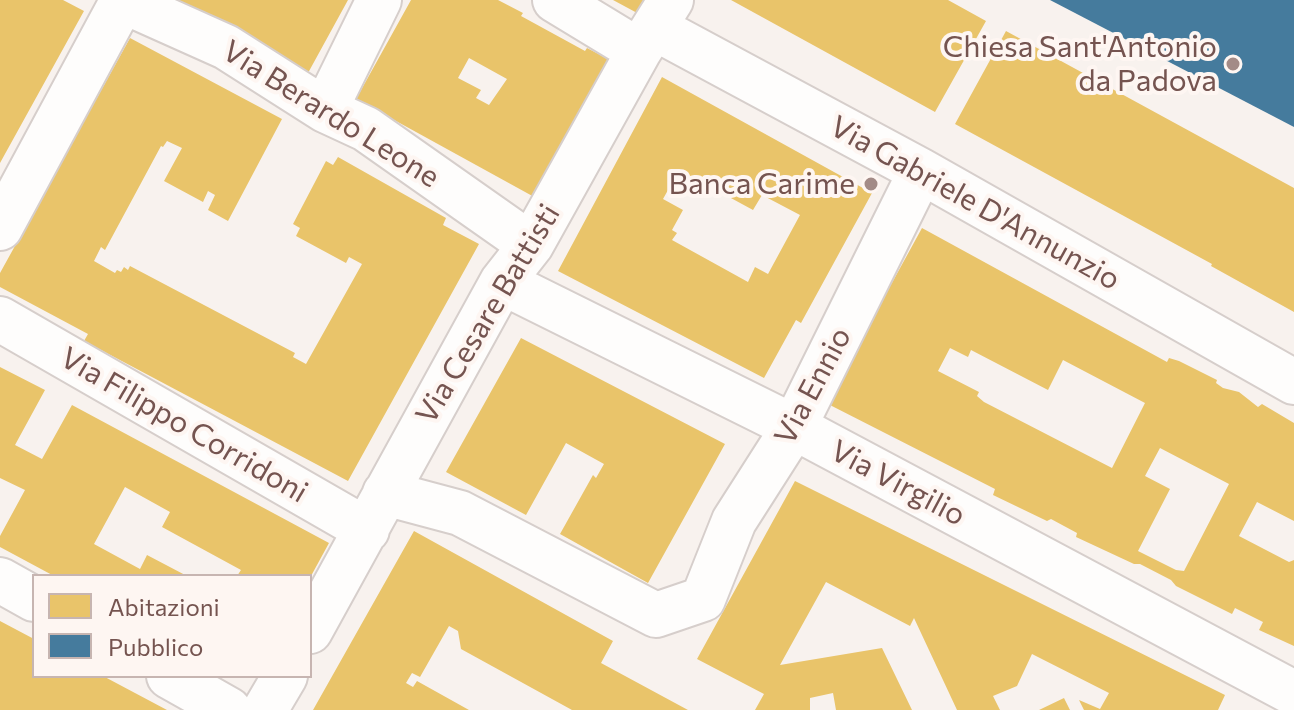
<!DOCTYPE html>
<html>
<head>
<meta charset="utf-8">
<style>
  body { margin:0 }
  #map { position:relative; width:1294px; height:710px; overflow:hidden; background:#f8f2ee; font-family:Commissioner,sans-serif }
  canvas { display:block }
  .legend { position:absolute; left:32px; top:574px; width:280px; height:104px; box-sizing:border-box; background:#fef6f2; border:2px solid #c7b5b1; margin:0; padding:10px 14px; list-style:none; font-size:24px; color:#755450 }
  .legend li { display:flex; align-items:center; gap:16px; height:40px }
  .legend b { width:40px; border:2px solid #c7b5b1 }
</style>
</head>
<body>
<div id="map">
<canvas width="1294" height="710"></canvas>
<ul class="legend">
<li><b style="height:22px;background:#e9c46a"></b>Abitazioni</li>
<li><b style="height:22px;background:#457b9d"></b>Pubblico</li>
</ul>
</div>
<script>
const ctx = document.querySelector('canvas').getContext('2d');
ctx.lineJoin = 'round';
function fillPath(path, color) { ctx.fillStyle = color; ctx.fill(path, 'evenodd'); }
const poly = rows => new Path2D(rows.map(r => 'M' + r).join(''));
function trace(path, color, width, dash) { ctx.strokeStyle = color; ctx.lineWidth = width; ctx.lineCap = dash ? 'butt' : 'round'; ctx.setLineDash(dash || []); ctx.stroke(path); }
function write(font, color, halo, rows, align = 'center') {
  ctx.font = font + ' Commissioner,sans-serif'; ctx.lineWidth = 8; ctx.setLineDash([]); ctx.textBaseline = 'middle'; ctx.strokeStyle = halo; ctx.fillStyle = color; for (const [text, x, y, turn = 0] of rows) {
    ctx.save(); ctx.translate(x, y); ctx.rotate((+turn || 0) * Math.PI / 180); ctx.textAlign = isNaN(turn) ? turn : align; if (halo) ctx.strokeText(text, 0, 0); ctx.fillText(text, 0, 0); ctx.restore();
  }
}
const homes = poly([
  [0,0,63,0,84,11,0,163],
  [175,0,348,0,308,73],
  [411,0,498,0,523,13,521,16,585,51,587,48,612,61,536,198,356,99],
  [469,58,507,79,489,105,476,98,481,90,458,78],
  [613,0,647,0,639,14],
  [731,0,948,0,986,21,935,112],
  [1006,31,1294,188,1294,312,1211,266,1212,264,955,124],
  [130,38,282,119,228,221,208,210,215,195,208,191,203,202,164,181,182,148,167,141,163,147,161,146,105,250,101,247,94,261,115,273,117,270,121,272,124,267,128,270,130,266,295,353,293,357,306,364,362,264,349,257,346,263,296,236,300,228,293,224,326,161,333,165,338,157,446,218,443,225,479,244,348,481,84,341,88,334,0,287,0,273],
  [662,77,872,193,801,323,796,320,764,378,558,271],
  [683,172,753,210,762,195,800,215,768,274,755,267,748,282,672,240,677,233,672,230,683,210,663,199,673,181,676,183],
  [922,228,1167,362,1169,358,1179,361,1217,380,1216,383,1223,388,1239,392,1258,407,1262,404,1294,423,1294,521,1257,502,1239,536,1289,562,1294,560,1294,646,1259,630,1263,622,1235,608,1232,614,1176,586,1171,580,1140,564,1134,564,1076,537,1077,533,1051,519,1047,521,993,495,995,489,826,403],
  [950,348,968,357,971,350,1048,390,1063,360,1145,403,1112,468,984,402,977,396,979,392,938,371],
  [1160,448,1229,484,1184,571,1176,570,1138,551,1170,489,1145,476],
  [521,338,725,444,648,583,560,534,593,475,596,478,604,464,566,443,526,515,446,472],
  [0,367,45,390,15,445,42,459,72,405,329,543,311,576,237,576,241,570,162,527,170,512,125,487,94,544,140,569,147,555,187,576,54,576,0,547,0,536,25,490,0,478],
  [795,481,1225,695,1218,710,1084,710,1079,700,1100,709,1109,693,1032,654,1017,686,993,696,1000,710,957,710,914,618,910,626,826,582,780,665,882,648,912,710,836,710,833,693,810,698,810,710,755,710,764,694,697,659],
  [414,531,613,641,601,663,688,710,572,710,461,649,458,631,449,626,420,677,412,673,406,683,413,687,417,681,469,710,313,710],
  [0,621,34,639,34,676,103,676,167,710,0,710],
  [1064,698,1070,710,1039,710]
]);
const public = poly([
  [1050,0,1294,0,1294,127]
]);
const minor = poly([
  [121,0,226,47,325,110,366,129,531,245],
  [555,0,639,51],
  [655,28,921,171,1294,382],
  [325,110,379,0],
  [0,228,123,0],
  [502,282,794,427,1290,691],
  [0,319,367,530],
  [385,493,460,513,656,615,703,599,734,521,794,427,921,171],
  [0,580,34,599],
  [310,631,502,282,531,245,639,51,671,0],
  [169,676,229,710],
  [265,710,285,676]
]);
const markers = [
  [1233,64,8,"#a38b87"],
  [871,184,8,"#a38b87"]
];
const poiNames = [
  ["Chiesa Sant'Antonio",1217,47],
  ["da Padova",1217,81],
  ["Banca Carime",855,184]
];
const streetNames = [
  ["Via Berardo Leone",331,114,32],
  ["Via Gabriele D'Annunzio",975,203,29],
  ["Via Cesare Battisti",488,314,-59],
  ["Via Ennio",813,386,-62],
  ["Via Filippo Corridoni",184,425,30],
  ["Via Virgilio",898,483,28]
];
fillPath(homes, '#e9c46a');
fillPath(public, '#457b9d');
trace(minor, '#d6cecb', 48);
trace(minor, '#fefdfc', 44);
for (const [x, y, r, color] of markers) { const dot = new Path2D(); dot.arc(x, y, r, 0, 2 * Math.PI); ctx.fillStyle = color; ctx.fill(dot); trace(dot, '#fef6f2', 3); }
write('30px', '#755450', '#fef6f2', poiNames, 'right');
write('30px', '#755450', '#fef6f2', streetNames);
</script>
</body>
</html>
